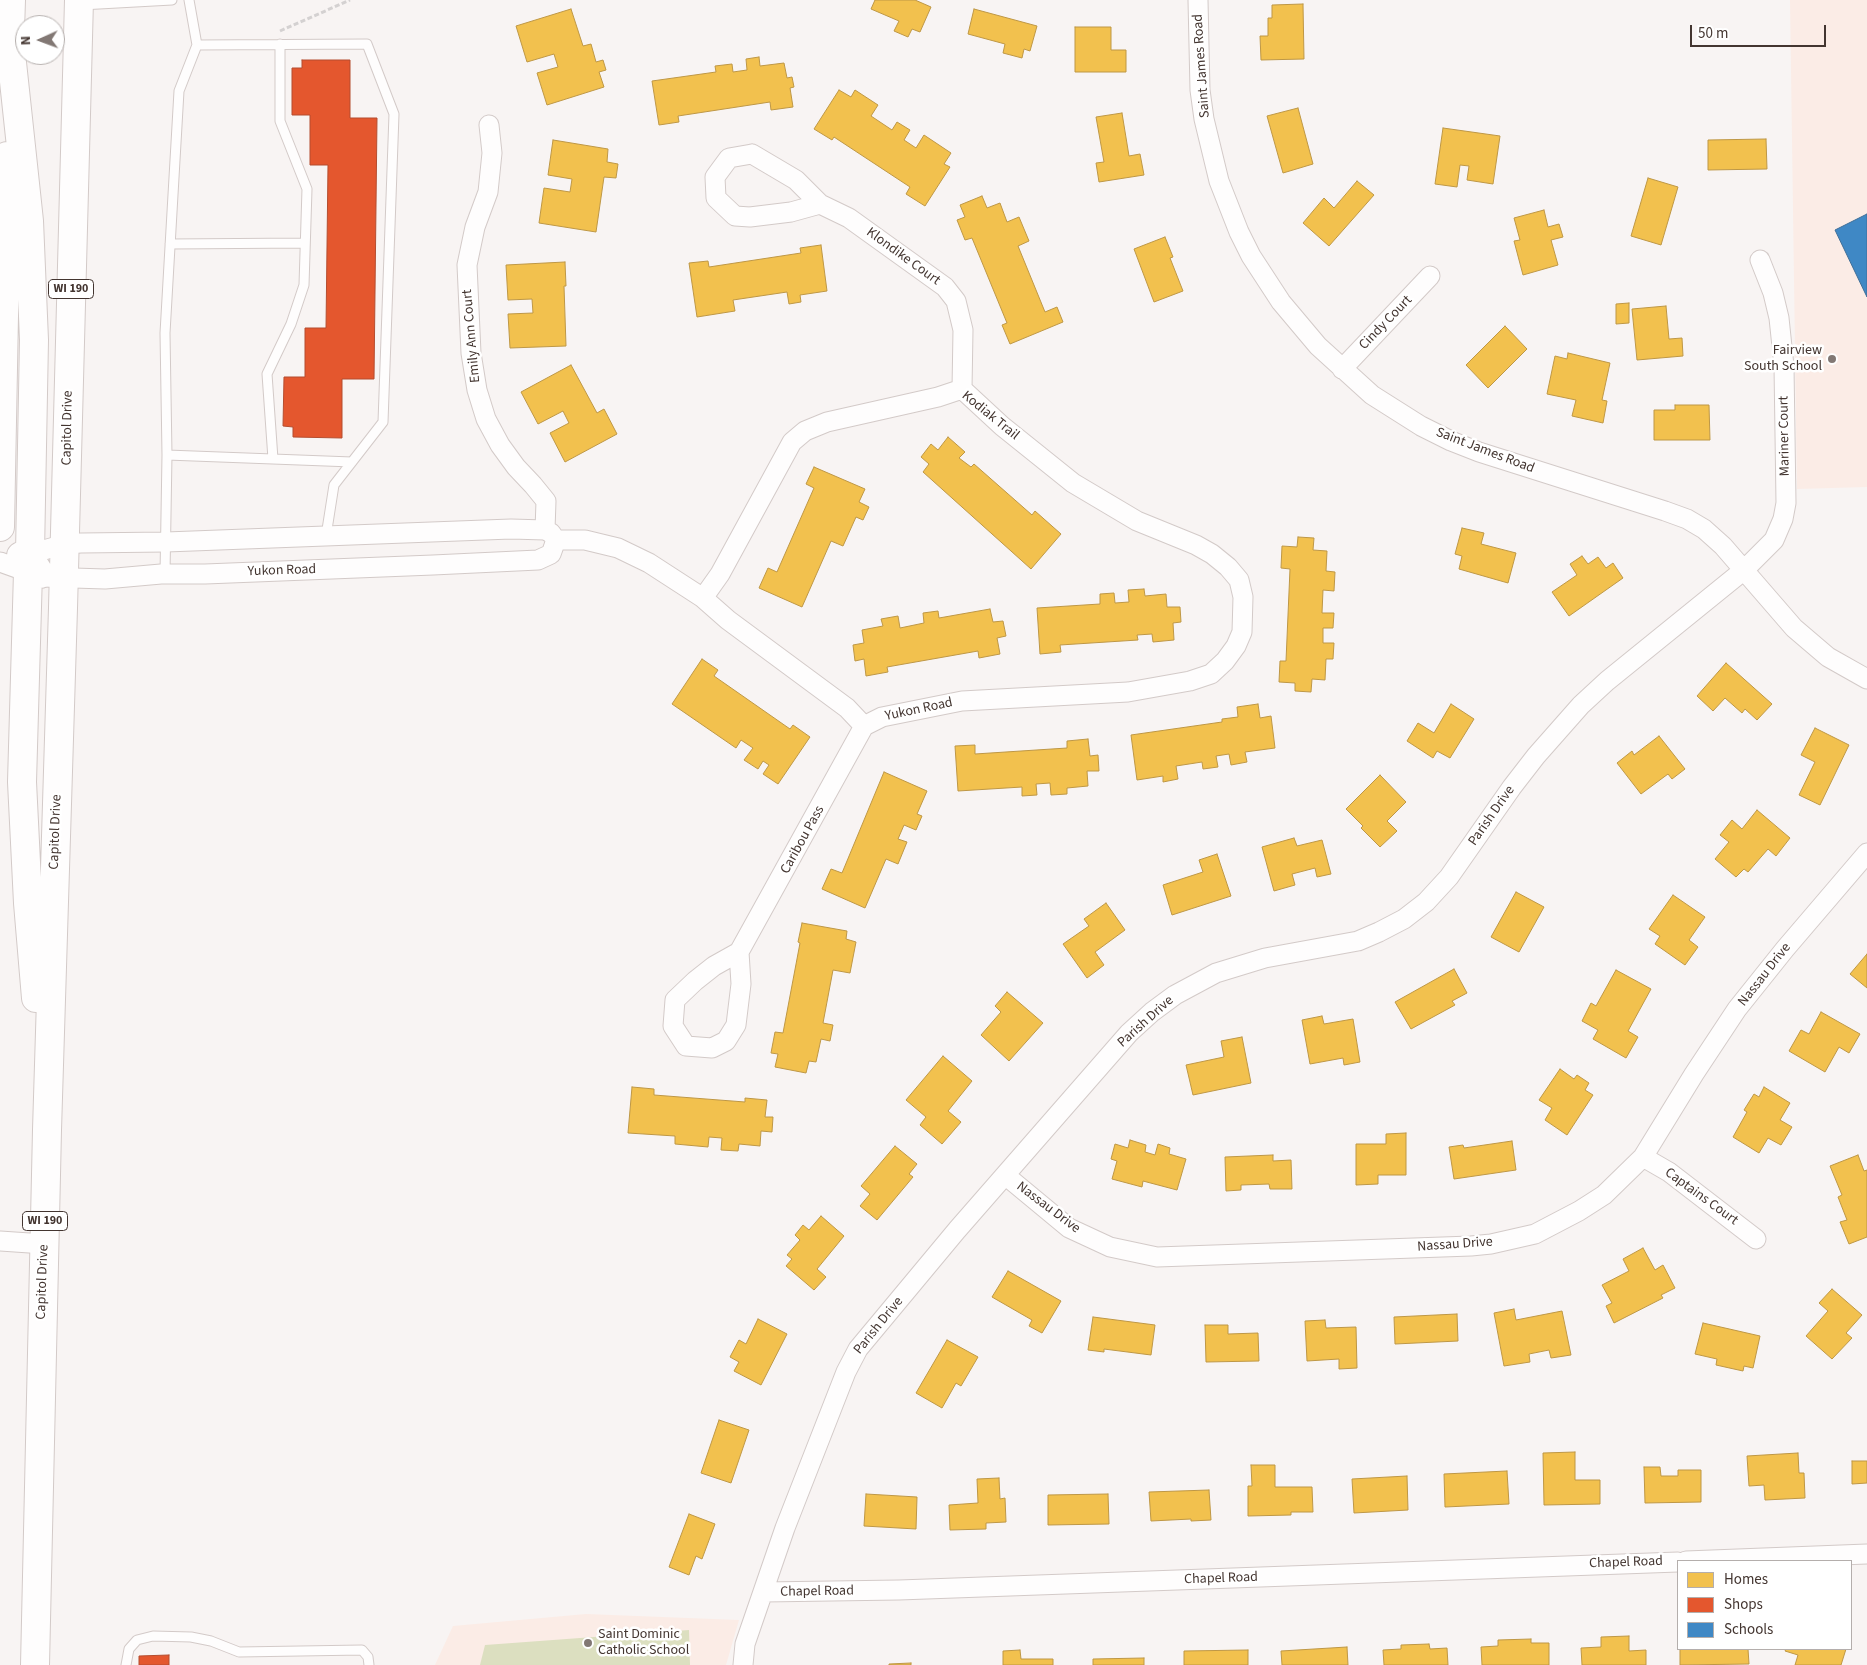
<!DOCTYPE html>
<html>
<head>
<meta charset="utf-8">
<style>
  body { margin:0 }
  #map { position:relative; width:1867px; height:1665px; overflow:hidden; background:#f8f4f3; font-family:"Source Sans 3",sans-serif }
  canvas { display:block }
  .legend { position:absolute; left:1677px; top:1560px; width:175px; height:90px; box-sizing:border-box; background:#fff; border:1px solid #b4aeac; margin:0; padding:6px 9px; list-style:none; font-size:15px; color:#433530 }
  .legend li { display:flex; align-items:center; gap:10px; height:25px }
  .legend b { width:25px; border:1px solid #b4aeac }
  .north { position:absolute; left:15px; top:15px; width:50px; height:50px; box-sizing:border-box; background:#fff; border:1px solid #b4aeac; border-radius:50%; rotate:268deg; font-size:14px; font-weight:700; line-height:20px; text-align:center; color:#433530 }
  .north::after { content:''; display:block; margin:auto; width:18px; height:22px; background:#827874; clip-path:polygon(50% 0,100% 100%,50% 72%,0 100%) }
  .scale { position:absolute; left:1690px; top:25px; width:136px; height:22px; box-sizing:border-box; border:2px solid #433530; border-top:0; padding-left:6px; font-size:15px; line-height:18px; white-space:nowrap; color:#433530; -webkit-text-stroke:4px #fff; paint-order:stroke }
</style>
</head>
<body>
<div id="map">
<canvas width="1867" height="1665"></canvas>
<ul class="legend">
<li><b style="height:14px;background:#f2c14e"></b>Homes</li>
<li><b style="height:14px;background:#e4572e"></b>Shops</li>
<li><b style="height:14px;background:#3f88c5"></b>Schools</li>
</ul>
<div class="north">N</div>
<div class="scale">50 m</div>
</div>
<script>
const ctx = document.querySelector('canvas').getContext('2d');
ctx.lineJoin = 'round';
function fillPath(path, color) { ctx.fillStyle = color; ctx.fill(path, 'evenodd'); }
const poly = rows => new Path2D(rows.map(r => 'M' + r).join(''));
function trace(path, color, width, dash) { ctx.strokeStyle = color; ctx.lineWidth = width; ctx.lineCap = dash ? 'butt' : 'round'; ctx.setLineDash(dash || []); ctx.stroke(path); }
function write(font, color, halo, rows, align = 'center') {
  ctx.font = font + ' "Source Sans 3",sans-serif'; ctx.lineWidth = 5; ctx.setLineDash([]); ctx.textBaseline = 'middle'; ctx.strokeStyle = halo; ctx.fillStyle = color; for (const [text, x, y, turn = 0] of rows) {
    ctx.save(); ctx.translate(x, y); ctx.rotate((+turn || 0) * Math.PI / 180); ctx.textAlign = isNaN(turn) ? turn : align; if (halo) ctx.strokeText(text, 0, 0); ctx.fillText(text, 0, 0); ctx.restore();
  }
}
const education = poly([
  [1790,0,1867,0,1867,487,1797,489],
  [586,1614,739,1620,726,1665,435,1665,453,1626]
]);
const green = poly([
  [689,1630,690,1665,480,1665,485,1645]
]);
const homes = poly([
  [875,0,915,0,931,7,920,32,912,29,908,37,894,31,899,21,871,9,875,0],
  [1303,4,1304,59,1261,60,1260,36,1268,36,1268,18,1272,18,1272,5,1303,4],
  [571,9,583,46,591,44,596,62,603,60,606,70,599,72,604,87,547,105,537,73,558,67,554,54,527,62,516,26,571,9],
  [974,9,1037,26,1030,51,1024,49,1022,58,1003,53,1005,44,968,34,974,9],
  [1075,27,1111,27,1111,50,1126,50,1126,72,1075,72,1075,27],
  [759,57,760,66,784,63,787,78,792,77,794,87,790,88,793,107,771,110,770,102,678,116,679,122,659,125,652,81,716,72,715,66,732,64,733,72,747,70,746,59,759,57],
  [839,90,851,97,855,90,878,105,871,116,892,130,897,122,910,130,904,140,916,148,924,135,951,153,944,164,950,167,925,206,906,194,910,187,834,137,832,140,814,129,839,90],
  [1298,108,1313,164,1283,173,1267,116,1298,108],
  [1122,113,1129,156,1140,154,1144,175,1099,182,1096,163,1104,162,1096,117,1122,113],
  [1443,128,1500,136,1493,184,1467,180,1469,166,1460,165,1457,187,1435,184,1443,128],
  [1766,139,1767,169,1708,170,1708,140,1766,139],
  [553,140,608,149,607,162,618,164,616,178,604,177,596,232,539,223,544,188,570,192,572,179,548,175,553,140],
  [1648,178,1678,187,1661,245,1631,236,1648,178],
  [1357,181,1374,195,1329,246,1303,223,1324,198,1334,208,1357,181],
  [982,196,987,208,1000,203,1007,222,1019,217,1029,241,1018,246,1045,312,1057,307,1063,322,1010,344,1002,325,1007,323,972,238,965,240,957,220,965,217,960,205,982,196],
  [1544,210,1548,227,1559,224,1563,237,1551,240,1558,265,1523,275,1514,241,1520,240,1514,218,1544,210],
  [1165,237,1173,257,1170,258,1183,291,1154,302,1134,249,1165,237],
  [821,245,827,291,800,295,801,302,789,304,787,292,733,300,735,311,697,317,689,263,708,261,709,267,801,253,800,248,821,245],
  [565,262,566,286,564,286,566,346,510,348,508,314,533,313,532,299,508,300,506,265,565,262],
  [1629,303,1629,323,1616,324,1616,304,1629,303],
  [1666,306,1669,339,1682,338,1683,356,1637,360,1632,309,1666,306],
  [1505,326,1527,349,1488,388,1466,365,1505,326],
  [1568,353,1610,363,1602,400,1607,401,1603,423,1572,416,1576,400,1547,394,1555,356,1567,359,1568,353],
  [571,365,597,413,604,409,617,434,565,462,550,433,569,423,563,411,538,424,521,392,571,365],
  [1675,405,1709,405,1710,440,1654,440,1654,410,1675,410,1675,405],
  [948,437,965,452,959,458,971,467,974,464,1032,515,1035,511,1061,534,1031,569,923,472,929,464,921,457,931,444,938,450,948,437],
  [814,467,865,489,859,502,869,507,863,520,856,517,843,546,831,541,802,607,759,588,768,568,777,572,814,488,806,484,814,467],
  [1462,528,1484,533,1481,544,1516,553,1508,583,1459,569,1462,556,1455,554,1462,528],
  [1298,537,1314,538,1313,550,1327,551,1326,571,1335,572,1334,591,1323,590,1322,613,1334,613,1333,628,1323,628,1323,643,1334,643,1333,659,1326,659,1325,680,1312,679,1311,692,1295,691,1295,683,1279,682,1280,661,1286,661,1290,569,1281,568,1282,546,1297,547,1298,537],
  [1582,556,1588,564,1598,557,1606,568,1613,563,1623,578,1569,616,1552,592,1577,575,1570,564,1582,556],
  [1144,589,1145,596,1166,594,1167,607,1180,607,1181,622,1173,623,1174,640,1153,642,1152,634,1137,635,1138,640,1060,645,1061,652,1040,654,1037,608,1100,604,1100,594,1114,593,1115,603,1129,602,1128,590,1144,589],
  [990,609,993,622,1003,621,1006,636,997,638,1000,654,979,658,978,651,887,667,888,672,866,676,864,659,855,661,853,645,864,643,862,630,883,626,881,619,898,616,900,628,924,623,923,613,938,611,939,618,990,609],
  [702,659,718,670,714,676,790,729,793,725,810,737,778,784,763,774,769,765,763,761,758,769,744,760,753,748,741,740,736,748,672,704,702,659],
  [1726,663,1772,704,1757,720,1745,709,1742,713,1725,698,1713,711,1697,696,1726,663],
  [1258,704,1260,718,1271,716,1275,748,1245,752,1247,762,1231,765,1229,754,1216,756,1218,767,1203,769,1202,762,1176,766,1178,779,1163,782,1163,776,1137,780,1131,735,1222,722,1222,719,1238,717,1237,707,1258,704],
  [1451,704,1474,719,1450,758,1437,751,1433,758,1407,741,1418,723,1434,733,1451,704],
  [1815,728,1849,745,1820,805,1799,795,1815,762,1801,755,1815,728],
  [1659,736,1685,769,1672,779,1668,774,1641,794,1617,763,1632,751,1634,755,1659,736],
  [1088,739,1090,756,1098,755,1099,771,1087,771,1088,786,1067,788,1067,794,1051,795,1050,783,1036,784,1037,795,1022,796,1022,787,958,791,955,746,975,745,975,754,1067,748,1067,741,1088,739],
  [884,772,927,791,917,814,922,816,916,830,904,825,898,839,907,842,898,864,886,859,865,908,822,889,831,869,842,873,884,772],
  [1380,775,1406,802,1387,821,1397,831,1380,847,1361,828,1363,826,1346,809,1380,775],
  [1757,810,1790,838,1776,856,1768,849,1748,872,1744,869,1736,877,1715,859,1729,842,1720,835,1732,820,1742,829,1757,810],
  [1294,838,1297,846,1322,840,1331,874,1317,877,1315,868,1292,874,1295,885,1274,891,1262,847,1294,838],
  [1217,854,1231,896,1172,915,1163,885,1203,872,1199,860,1217,854],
  [1516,892,1544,907,1519,952,1491,937,1516,892],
  [1673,895,1705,917,1689,940,1698,947,1685,965,1655,944,1660,936,1649,929,1673,895],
  [1106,903,1125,930,1095,952,1104,965,1087,978,1063,944,1089,926,1084,919,1106,903],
  [802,923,847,931,846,939,856,942,850,973,833,970,823,1023,833,1025,830,1041,821,1039,816,1062,809,1061,806,1073,775,1067,778,1054,771,1053,775,1032,783,1033,800,943,798,942,802,923],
  [1867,954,1867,988,1850,974,1867,954],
  [1454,969,1467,993,1452,1001,1455,1005,1411,1029,1395,1002,1454,969],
  [1616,970,1651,989,1628,1031,1638,1037,1626,1058,1593,1039,1598,1030,1582,1021,1591,1003,1596,1006,1616,970],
  [1007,992,1043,1023,1009,1061,981,1035,1001,1012,995,1006,1007,992],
  [1821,1012,1860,1034,1849,1053,1839,1047,1825,1072,1789,1051,1801,1030,1809,1034,1821,1012],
  [1322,1016,1324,1024,1353,1019,1360,1062,1344,1065,1343,1058,1310,1064,1302,1020,1322,1016],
  [1242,1037,1251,1083,1193,1095,1186,1065,1224,1057,1221,1041,1242,1037],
  [943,1056,972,1081,948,1111,961,1122,942,1144,920,1125,926,1117,906,1100,943,1056],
  [1560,1069,1574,1079,1577,1075,1589,1083,1585,1090,1593,1095,1567,1135,1545,1120,1552,1108,1539,1100,1560,1069],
  [632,1087,654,1089,654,1095,745,1102,745,1098,767,1100,765,1117,773,1117,772,1132,761,1131,760,1146,739,1144,738,1151,721,1150,722,1138,709,1137,708,1147,675,1144,675,1136,628,1133,632,1087],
  [1764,1087,1790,1103,1780,1120,1792,1127,1781,1145,1768,1138,1759,1153,1733,1137,1747,1112,1744,1110,1754,1094,1759,1097,1764,1087],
  [1406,1133,1406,1175,1378,1175,1378,1184,1356,1185,1356,1144,1386,1144,1386,1134,1406,1133],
  [1130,1140,1146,1145,1145,1152,1155,1155,1158,1144,1170,1148,1169,1154,1186,1159,1177,1190,1143,1181,1142,1187,1112,1179,1117,1161,1111,1159,1115,1144,1128,1148,1130,1140],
  [1512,1141,1516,1170,1454,1179,1449,1147,1463,1145,1464,1148,1512,1141],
  [895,1146,917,1164,909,1174,913,1177,877,1220,860,1206,870,1194,861,1186,895,1146],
  [1273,1155,1273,1161,1291,1160,1292,1189,1270,1189,1269,1184,1241,1185,1241,1190,1226,1191,1225,1157,1273,1155],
  [1858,1155,1864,1171,1867,1170,1867,1237,1849,1244,1840,1222,1847,1220,1838,1197,1842,1195,1830,1166,1858,1155],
  [821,1216,844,1236,817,1269,826,1277,814,1290,786,1266,792,1259,787,1255,800,1240,795,1235,803,1225,809,1230,821,1216],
  [1643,1248,1655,1270,1663,1265,1675,1288,1661,1295,1663,1298,1614,1323,1606,1306,1612,1303,1602,1285,1629,1271,1623,1259,1643,1248],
  [1008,1271,1061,1301,1042,1333,1029,1326,1032,1320,992,1297,1008,1271],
  [1832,1289,1862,1315,1846,1333,1852,1338,1832,1359,1806,1336,1828,1311,1819,1303,1832,1289],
  [1514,1309,1516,1320,1562,1311,1571,1355,1551,1358,1549,1350,1529,1354,1530,1362,1504,1366,1494,1313,1514,1309],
  [1457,1314,1458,1341,1395,1344,1394,1317,1457,1314],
  [1093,1317,1155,1325,1151,1355,1104,1349,1104,1352,1088,1350,1093,1317],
  [758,1319,787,1334,761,1385,734,1371,739,1362,730,1357,739,1340,746,1344,758,1319],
  [1325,1320,1326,1328,1356,1327,1357,1368,1339,1369,1339,1359,1307,1361,1305,1321,1325,1320],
  [1703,1323,1760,1336,1753,1368,1744,1366,1743,1371,1716,1365,1717,1359,1695,1354,1703,1323],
  [1205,1325,1228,1325,1228,1334,1258,1333,1259,1361,1206,1362,1205,1325],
  [947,1340,978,1357,961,1386,956,1383,942,1408,916,1393,947,1340],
  [719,1420,749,1430,731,1483,701,1473,719,1420],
  [1575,1452,1575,1480,1600,1480,1600,1504,1544,1505,1543,1453,1575,1452],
  [1798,1453,1799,1473,1804,1473,1805,1498,1765,1500,1764,1485,1749,1486,1747,1456,1798,1453],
  [1852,1461,1867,1461,1867,1483,1852,1484,1852,1461],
  [1251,1465,1275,1465,1275,1487,1312,1487,1313,1512,1291,1512,1291,1515,1248,1516,1248,1486,1252,1486,1251,1465],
  [1644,1467,1660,1467,1661,1476,1678,1476,1678,1470,1701,1470,1701,1502,1645,1503,1644,1467],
  [1507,1471,1509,1504,1445,1507,1444,1474,1507,1471],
  [1407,1476,1408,1510,1354,1513,1352,1479,1407,1476],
  [999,1478,1000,1499,1005,1498,1006,1522,986,1523,986,1529,950,1530,949,1505,978,1503,977,1479,999,1478],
  [1209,1490,1211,1520,1191,1521,1191,1519,1151,1521,1149,1492,1209,1490],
  [866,1494,917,1497,916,1529,864,1526,866,1494],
  [1108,1494,1109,1524,1048,1525,1048,1495,1108,1494],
  [689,1514,715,1524,702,1559,696,1556,689,1575,669,1567,689,1514],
  [1629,1636,1629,1651,1646,1650,1646,1665,1582,1665,1581,1648,1601,1647,1601,1637,1629,1636],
  [1531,1639,1531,1643,1549,1643,1549,1665,1482,1665,1481,1647,1498,1646,1498,1640,1531,1639],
  [1429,1644,1430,1649,1447,1648,1448,1665,1384,1665,1383,1650,1401,1649,1401,1645,1429,1644],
  [1347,1647,1348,1665,1282,1665,1281,1651,1347,1647],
  [1680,1649,1748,1649,1749,1664,1680,1665,1680,1649],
  [1786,1649,1846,1649,1841,1665,1795,1665,1798,1655,1785,1651,1786,1649],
  [1020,1650,1021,1659,1053,1659,1053,1665,1003,1665,1003,1651,1020,1650],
  [1248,1650,1248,1665,1184,1665,1184,1651,1248,1650],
  [1144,1658,1144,1665,1093,1665,1093,1659,1144,1658],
  [911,1663,911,1665,889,1665,889,1664,911,1663]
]);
const shops = poly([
  [302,60,350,60,350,118,377,118,374,379,342,379,342,438,293,437,293,427,283,426,284,377,305,377,305,328,326,328,328,165,310,165,310,115,292,115,292,68,302,68,302,60],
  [169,1655,169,1665,139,1665,139,1656,169,1655]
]);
const schools = poly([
  [1867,214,1867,297,1835,230,1867,214]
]);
const path = poly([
  [280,31,350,0]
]);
const service = poly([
  [189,0,197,45,367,44,394,114,383,422,334,485,326,536],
  [81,5,172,0],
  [170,244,305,243],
  [167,455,165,333,179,91,197,45],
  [273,459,267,374,291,324,304,285,307,189,280,121,280,44],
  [165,574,167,455,352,462],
  [126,1665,129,1649,137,1640,153,1636,191,1637,211,1641,239,1652,362,1650,368,1657,369,1665]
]);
const minor = poly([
  [1198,0,1200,90,1204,119,1219,181,1239,232,1251,256,1281,302,1318,346,1372,395,1421,426,1451,441,1479,452,1665,511,1687,519,1704,529,1723,546,1794,628,1828,657,1867,679],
  [489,125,492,153,488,192,475,227,467,265,471,353,477,390,486,419,500,445,516,467,533,485,546,501,545,530],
  [752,154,796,180,820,204,791,212,750,217,735,216,716,198,715,177,729,158,752,154],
  [820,204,849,218,945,287,956,301,963,330,962,389],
  [1342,369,1430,276],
  [556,540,585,540,618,548,649,563,703,598,728,620,847,708,864,726],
  [19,557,65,544,81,543,166,542,511,529,545,530,551,533,556,540],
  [0,562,42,577,105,579,161,574,205,574,433,565,538,560,551,554,556,540],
  [703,598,720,574,792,442,805,431,827,422,938,397,962,389],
  [864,726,882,717,962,701,1128,692,1190,681,1211,674,1225,661,1236,646,1242,632,1243,597,1239,580,1228,567,1212,554,1196,545,1137,521,1073,483,1002,426,962,389],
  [739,952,741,984,736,1025,726,1041,712,1048,686,1046,673,1026,675,1000,695,981,714,966,739,952],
  [739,952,864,726],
  [1643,1157,1669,1172,1756,1239],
  [1005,1175,1069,1228,1110,1247,1157,1257,1471,1246,1491,1244,1535,1234,1579,1211,1604,1195,1643,1157,1694,1074,1737,1009,1785,949,1867,853],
  [0,1241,44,1244],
  [1686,1561,1867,1554],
  [764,1592,899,1590,1678,1562],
  [743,1665,745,1644,785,1528,846,1372,858,1349,957,1230,1129,1033,1152,1012,1175,995,1216,973,1265,958,1358,941,1379,932,1404,919,1426,902,1449,877,1512,787,1536,756,1581,705,1607,681,1744,570,1774,540,1783,519,1786,503,1784,366,1779,318,1773,293,1760,260]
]);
const primary = poly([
  [10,44,29,221,34,340,30,553,33,563,40,574],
  [9,61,11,0],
  [0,527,7,156],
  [21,556,27,563,28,572,22,782,28,903,36,998],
  [35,1665,47,1130,63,608,79,0]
]);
const markers = [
  [1832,359,5,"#827874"],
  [588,1643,5,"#827874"]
];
const shields = [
  [71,289,45],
  [45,1221,45]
];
const shieldNames = [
  ["WI 190",71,289],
  ["WI 190",45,1221]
];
const streetNames = [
  ["Saint James Road",1202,66,-94],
  ["Klondike Court",903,257,36],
  ["Cindy Court",1386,323,-46],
  ["Emily Ann Court",472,336,-95],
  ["Kodiak Trail",990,416,39],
  ["Capitol Drive",68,428,-89],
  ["Mariner Court",1785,436,-91],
  ["Saint James Road",1485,451,21],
  ["Yukon Road",282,571,-2],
  ["Yukon Road",919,710,-12],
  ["Parish Drive",1492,816,-55],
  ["Capitol Drive",56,832,-88],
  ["Caribou Pass",803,840,-61],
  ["Nassau Drive",1765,975,-52],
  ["Parish Drive",1146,1022,-42],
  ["Captains Court",1701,1197,36],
  ["Nassau Drive",1048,1208,37],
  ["Nassau Drive",1455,1245,-4],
  ["Capitol Drive",43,1282,-88],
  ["Parish Drive",879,1326,-51],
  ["Chapel Road",1626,1563,-2],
  ["Chapel Road",1221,1579,-2],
  ["Chapel Road",817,1592,-1]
];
const poiNames = [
  ["Fairview",1822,351],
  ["South School",1822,367],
  ["Saint Dominic",598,1635,"left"],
  ["Catholic School",598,1651,"left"]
];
fillPath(education, '#fbece6');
fillPath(green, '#dcdfc0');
fillPath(homes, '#f2c14e');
trace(homes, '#be9745', 1);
fillPath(shops, '#e4572e');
trace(shops, '#b44d2f', 1);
fillPath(schools, '#3f88c5');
trace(schools, '#406f98', 1);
trace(service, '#d3cac8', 11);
trace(minor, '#d3cac8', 21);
trace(primary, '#d3cac8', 30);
trace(path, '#d4d1d1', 3, [5, 2.5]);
trace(service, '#fefdfd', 9);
trace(minor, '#fefdfd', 19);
trace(primary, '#fefdfd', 28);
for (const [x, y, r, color] of markers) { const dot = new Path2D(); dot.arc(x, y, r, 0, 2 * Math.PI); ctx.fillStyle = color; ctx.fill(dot); trace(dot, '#fff', 2); }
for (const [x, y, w] of shields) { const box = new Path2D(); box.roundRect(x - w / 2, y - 9.5, w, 19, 4); ctx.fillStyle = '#fff'; ctx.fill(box); trace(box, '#433530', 1); }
write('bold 12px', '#433530', null, shieldNames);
write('14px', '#433530', '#fff', streetNames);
write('14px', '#433530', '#fff', poiNames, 'right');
</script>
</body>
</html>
